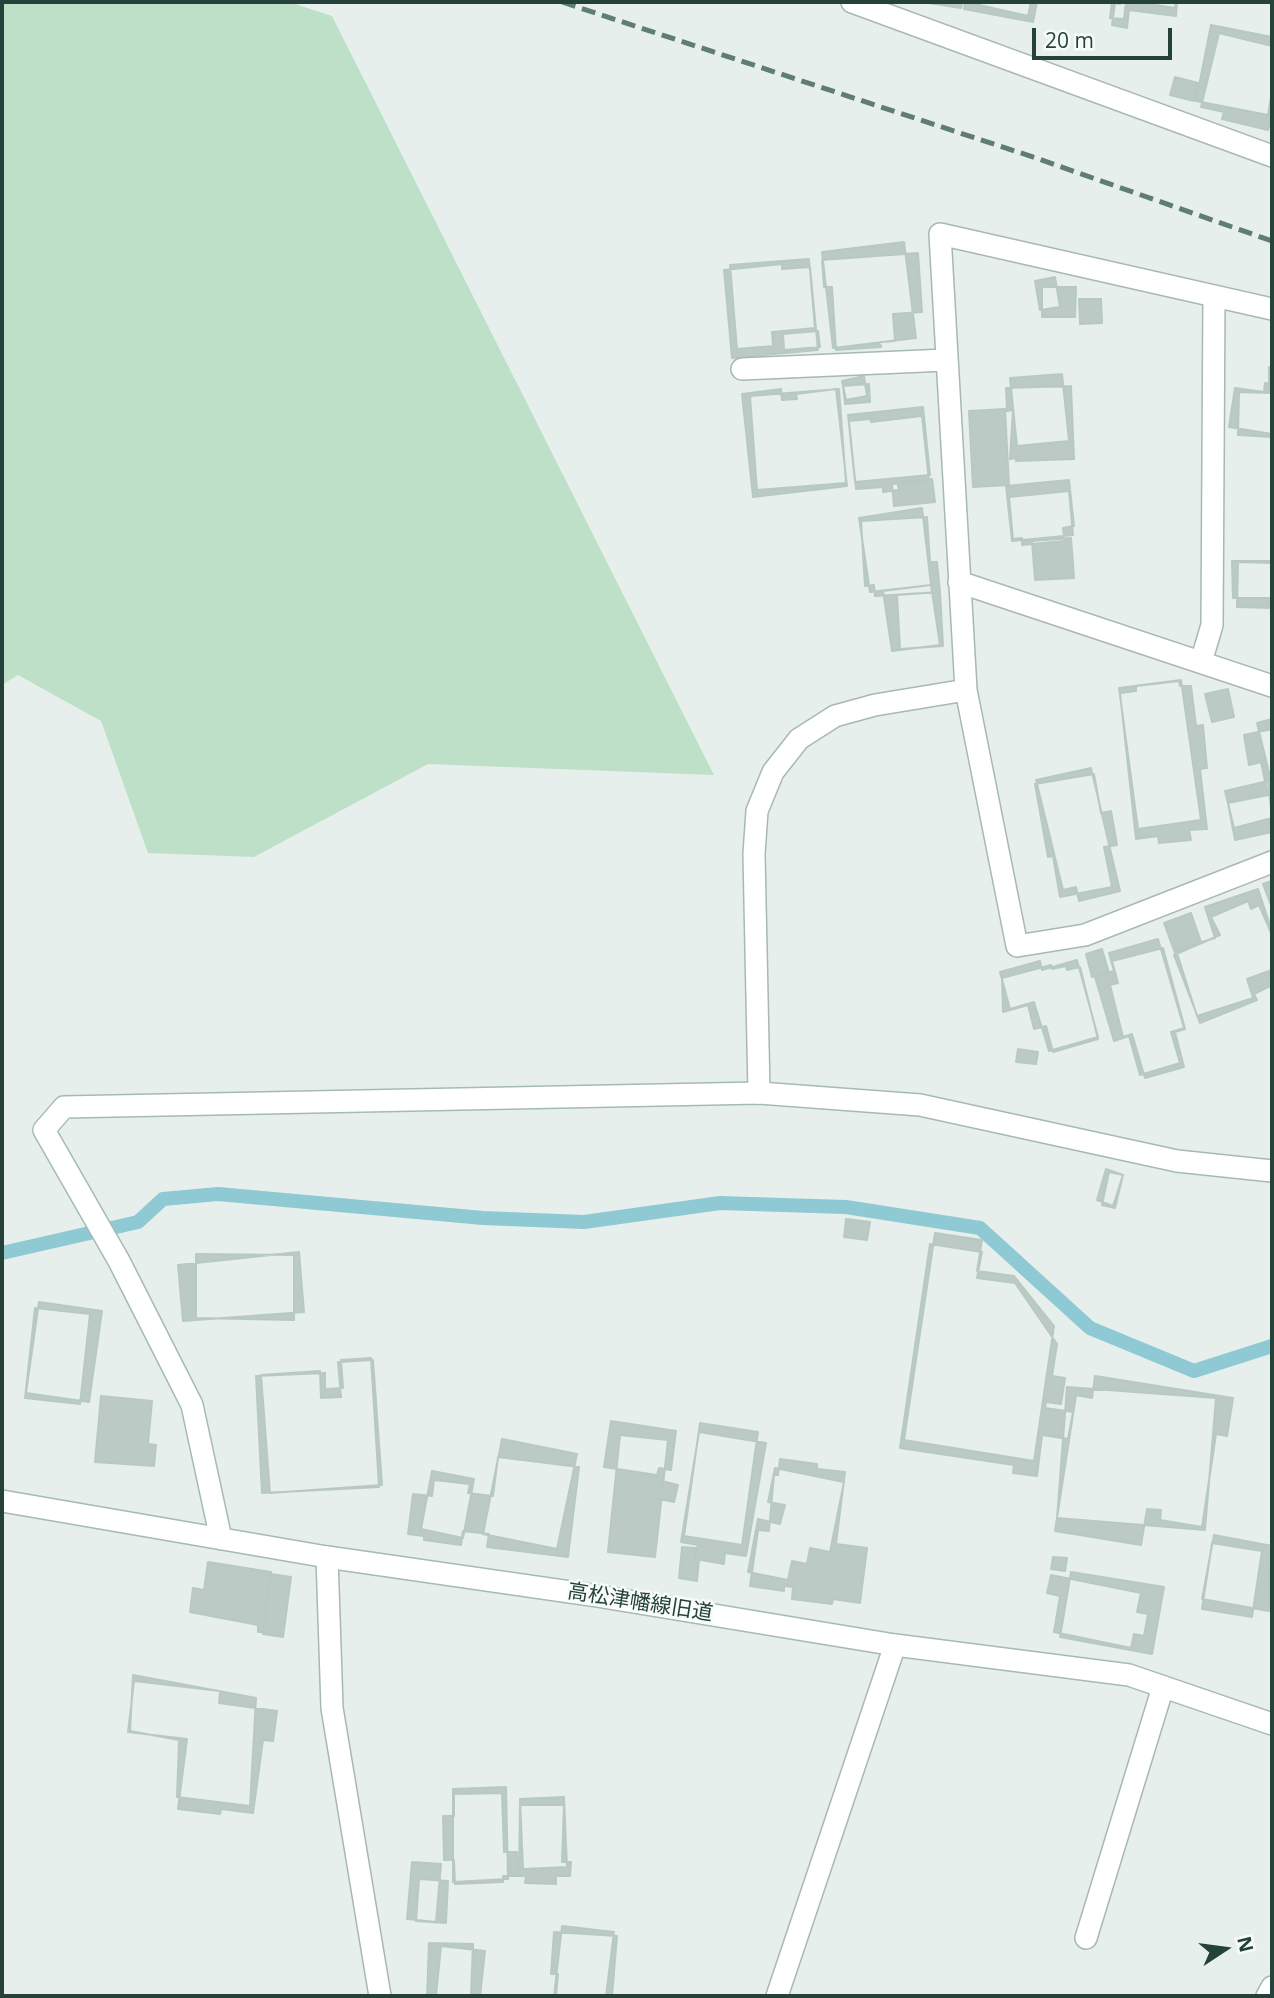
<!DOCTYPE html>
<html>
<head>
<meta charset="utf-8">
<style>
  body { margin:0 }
  #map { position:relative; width:1274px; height:1998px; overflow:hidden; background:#e6efeb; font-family:"Open Sans",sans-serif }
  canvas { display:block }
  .frame { position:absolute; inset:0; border:4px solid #24423a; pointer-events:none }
  .north { position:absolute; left:1190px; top:1914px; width:70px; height:70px; -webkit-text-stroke:5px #f7fbf9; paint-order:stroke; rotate:77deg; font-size:19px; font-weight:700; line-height:28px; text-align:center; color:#24423a }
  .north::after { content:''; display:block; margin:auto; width:24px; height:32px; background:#24423a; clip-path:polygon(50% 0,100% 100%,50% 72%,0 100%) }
  .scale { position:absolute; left:1032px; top:28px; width:140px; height:32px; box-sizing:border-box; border:4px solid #24423a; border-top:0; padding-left:9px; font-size:21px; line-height:24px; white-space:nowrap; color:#24423a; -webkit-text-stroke:5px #f7fbf9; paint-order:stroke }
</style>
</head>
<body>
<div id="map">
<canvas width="1274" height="1998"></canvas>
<div class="frame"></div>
<div class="north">N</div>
<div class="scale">20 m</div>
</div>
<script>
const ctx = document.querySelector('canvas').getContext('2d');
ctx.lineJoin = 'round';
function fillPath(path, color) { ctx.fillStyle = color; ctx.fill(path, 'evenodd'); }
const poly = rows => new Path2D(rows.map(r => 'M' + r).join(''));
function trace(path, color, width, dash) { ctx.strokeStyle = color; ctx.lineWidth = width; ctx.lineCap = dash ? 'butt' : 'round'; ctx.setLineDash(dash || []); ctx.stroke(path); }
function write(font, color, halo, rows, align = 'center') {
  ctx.font = font + ' "Open Sans","Noto Sans JP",sans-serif'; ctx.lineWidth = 5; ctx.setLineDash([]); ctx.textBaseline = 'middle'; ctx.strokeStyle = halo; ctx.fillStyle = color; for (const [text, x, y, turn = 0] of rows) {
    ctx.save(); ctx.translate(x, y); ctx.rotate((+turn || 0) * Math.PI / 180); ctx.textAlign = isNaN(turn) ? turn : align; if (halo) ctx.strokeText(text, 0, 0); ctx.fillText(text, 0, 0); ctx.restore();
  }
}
const green = poly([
  [2,2,289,2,332,16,714,775,428,764,254,857,148,853,101,721,18,675,2,685]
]);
const stream = poly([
  [2,1253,138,1222,163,1199,218,1194,483,1218,584,1222,720,1203,846,1207,980,1228,1090,1328,1194,1371,1272,1346]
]);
const building = poly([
  [923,2,962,2,961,8,923,2],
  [965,2,1037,2,1033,22,964,9,965,2],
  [966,2,1031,2,1028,16,966,2],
  [1112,2,1126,2,1124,19,1110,18,1112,2],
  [1120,2,1177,2,1176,16,1129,10,1127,28,1112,25,1115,3,1120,4,1120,2],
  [1136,2,1176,2,1175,8,1136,2],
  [1211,25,1272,37,1272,92,1268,115,1196,101,1211,25],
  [1219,33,1272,46,1272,125,1270,124,1268,130,1222,119,1224,112,1201,107,1219,33],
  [1175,77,1198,83,1194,101,1170,95,1175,77],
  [904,242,916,338,833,348,822,252,904,242],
  [918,253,922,312,893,314,895,341,880,342,881,347,836,350,832,287,824,287,822,260,918,253],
  [809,259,815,328,772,332,773,346,737,349,730,265,809,259],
  [782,264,782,269,810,267,818,350,732,358,724,270,782,264],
  [1055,277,1060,307,1040,310,1035,281,1055,277],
  [1042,287,1076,287,1075,317,1042,317,1042,287],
  [1079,299,1101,299,1102,323,1080,324,1079,299],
  [818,331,820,347,784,350,783,334,818,331],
  [1269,367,1272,367,1272,437,1238,435,1239,392,1269,393,1269,367],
  [1062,374,1069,441,1017,446,1010,378,1062,374],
  [864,376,867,396,846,400,842,381,864,376],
  [1265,383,1272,384,1272,434,1229,427,1235,388,1264,392,1265,383],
  [869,384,870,402,845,404,843,386,869,384],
  [1071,386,1074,459,1016,461,1016,458,1010,459,1013,410,1007,411,1006,388,1071,386],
  [781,389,782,400,797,399,796,394,836,389,847,486,753,497,742,394,781,389],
  [839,389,846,483,757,490,750,396,839,389],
  [923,407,930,475,855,482,848,415,923,407],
  [1005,409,1009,485,973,487,969,411,1005,409],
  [922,416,929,481,898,485,899,490,883,492,883,487,856,489,849,421,870,419,871,422,922,416],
  [932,479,935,502,894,506,892,484,932,479],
  [1069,480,1074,526,1063,528,1064,536,1012,541,1006,486,1069,480],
  [1069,491,1073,535,1063,536,1064,541,1022,545,1022,538,1013,539,1009,497,1069,491],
  [922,508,931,585,870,592,859,518,922,508],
  [927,517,930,562,937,562,940,592,875,596,874,585,865,586,861,521,927,517],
  [1071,538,1074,578,1035,580,1032,541,1071,538],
  [1232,561,1272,561,1272,651,1271,598,1233,598,1232,561],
  [1238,562,1272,563,1272,608,1237,607,1238,562],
  [931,585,940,645,892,651,883,591,931,585],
  [940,592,943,646,900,649,897,595,940,592],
  [1181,680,1201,820,1138,829,1119,688,1181,680],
  [1179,681,1180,686,1191,686,1196,726,1203,725,1207,768,1200,769,1207,829,1189,830,1191,840,1159,843,1158,836,1136,839,1120,693,1136,691,1136,686,1179,681],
  [1228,689,1234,717,1212,722,1205,694,1228,689],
  [1272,719,1272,785,1257,723,1272,719],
  [1272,729,1272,832,1235,840,1228,803,1268,795,1261,762,1249,765,1244,735,1272,729],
  [1091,768,1120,891,1079,901,1076,887,1063,890,1036,780,1091,768],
  [1094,774,1101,813,1111,811,1117,845,1104,847,1112,887,1060,897,1053,856,1048,857,1035,784,1094,774],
  [1268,781,1272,818,1234,828,1225,791,1268,781],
  [1272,881,1272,908,1263,884,1272,881],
  [1258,889,1272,931,1272,970,1247,979,1253,998,1197,1016,1176,950,1215,938,1205,907,1258,889],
  [1248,901,1251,909,1259,905,1272,935,1272,985,1254,994,1257,1000,1200,1023,1174,955,1220,935,1211,917,1248,901],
  [1191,913,1201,942,1175,953,1164,923,1191,913],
  [1158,939,1184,1028,1171,1032,1180,1063,1140,1075,1129,1036,1114,1041,1095,977,1114,971,1109,953,1158,939],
  [1163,948,1185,1029,1175,1032,1184,1067,1145,1078,1132,1034,1123,1037,1110,985,1118,983,1112,961,1163,948],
  [1102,949,1109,973,1092,977,1086,954,1102,949],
  [1077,960,1098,1037,1049,1051,1034,1002,1010,1009,1000,972,1040,961,1042,970,1077,960],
  [1051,965,1052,969,1066,966,1067,970,1080,967,1098,1039,1053,1052,1046,1026,1034,1029,1028,1005,1003,1012,1002,978,1051,965],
  [1018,1049,1038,1052,1036,1064,1016,1062,1018,1049],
  [1106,1169,1123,1175,1113,1206,1097,1200,1106,1169],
  [1109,1172,1123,1175,1115,1208,1102,1205,1109,1172],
  [846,1219,870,1222,867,1240,844,1237,846,1219],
  [935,1233,982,1240,977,1271,1014,1276,1054,1326,1034,1461,904,1440,935,1233],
  [930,1244,982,1252,977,1278,1015,1283,1057,1344,1052,1376,1065,1378,1061,1404,1046,1402,1045,1408,1073,1412,1068,1439,1042,1435,1037,1476,1013,1473,1014,1465,900,1448,930,1244],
  [299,1252,304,1312,183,1321,178,1265,299,1252],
  [196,1254,294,1255,294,1320,196,1318,196,1254],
  [39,1302,102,1311,89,1402,26,1393,39,1302],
  [35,1308,90,1314,80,1404,25,1398,35,1308],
  [371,1358,379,1487,262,1493,256,1376,325,1373,325,1389,343,1388,341,1360,371,1358],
  [373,1360,382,1485,270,1493,261,1375,320,1371,321,1398,341,1397,338,1362,373,1360],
  [1095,1376,1233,1398,1227,1436,1216,1434,1202,1527,1160,1520,1161,1510,1147,1509,1141,1545,1055,1531,1076,1395,1092,1398,1095,1376],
  [1067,1387,1216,1398,1205,1530,1057,1518,1067,1387],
  [101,1396,152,1401,148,1444,156,1445,154,1466,95,1462,101,1396],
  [611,1421,676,1431,671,1470,659,1468,657,1475,604,1467,611,1421],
  [700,1423,758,1432,742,1545,684,1536,700,1423],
  [699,1432,766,1443,746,1556,725,1553,724,1564,695,1559,698,1545,681,1542,699,1432],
  [620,1435,668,1440,655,1557,608,1552,620,1435],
  [502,1439,577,1454,557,1549,483,1534,502,1439],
  [498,1457,579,1467,568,1557,487,1547,489,1534,463,1531,461,1545,424,1540,424,1536,408,1534,413,1494,432,1496,434,1480,470,1484,468,1493,493,1496,498,1457],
  [780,1459,817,1464,817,1469,845,1472,836,1544,867,1548,860,1603,833,1599,832,1604,792,1599,793,1587,784,1586,784,1591,750,1586,758,1530,769,1531,774,1475,778,1475,780,1459],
  [775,1468,844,1482,830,1552,810,1548,807,1564,792,1561,788,1580,748,1572,758,1519,780,1524,785,1505,768,1502,775,1468],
  [432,1471,474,1479,463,1538,421,1529,432,1471],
  [662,1481,678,1485,674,1502,659,1499,662,1481],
  [1214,1535,1272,1546,1269,1611,1202,1599,1214,1535],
  [1212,1543,1262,1551,1252,1617,1202,1609,1212,1543],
  [682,1547,696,1548,695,1559,699,1560,697,1581,679,1578,682,1547],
  [1053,1557,1067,1558,1065,1571,1051,1569,1053,1557],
  [208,1562,271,1572,262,1632,258,1632,258,1625,190,1612,193,1588,204,1590,208,1562],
  [1071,1572,1164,1587,1152,1654,1060,1637,1071,1572],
  [271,1574,291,1577,283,1637,263,1634,271,1574],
  [1051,1575,1141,1593,1137,1612,1148,1614,1144,1636,1134,1634,1131,1648,1054,1632,1060,1596,1047,1593,1051,1575],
  [133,1675,256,1698,250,1806,177,1797,179,1740,130,1731,133,1675],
  [134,1681,220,1691,219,1703,277,1711,273,1741,263,1740,253,1813,221,1809,220,1814,178,1809,187,1739,128,1732,134,1681],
  [506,1787,508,1879,453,1882,453,1789,506,1787],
  [502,1793,504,1852,517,1852,518,1876,503,1876,503,1882,455,1884,454,1860,444,1860,443,1816,454,1816,454,1794,502,1793],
  [564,1797,567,1867,523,1869,520,1799,564,1797],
  [520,1805,564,1805,562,1862,571,1862,570,1876,556,1876,556,1884,525,1883,526,1876,519,1876,520,1805],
  [412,1862,441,1864,436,1922,407,1919,412,1862],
  [419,1879,448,1881,446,1923,416,1921,419,1879],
  [562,1926,614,1932,606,1996,554,1996,562,1926],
  [554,1932,617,1936,612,1996,556,1996,558,1974,551,1974,554,1932],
  [429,1943,473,1944,471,1996,427,1996,429,1943],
  [441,1946,485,1951,480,1996,436,1996,441,1946]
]);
const lane = poly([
  [1086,1938,1163,1687],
  [777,1996,895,1645]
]);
const street = poly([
  [852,2,1272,156],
  [1272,309,940,234,966,690,1017,946,1085,935,1272,862],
  [742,369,946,360],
  [959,582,1272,686],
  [1201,662,1212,625,1214,296],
  [759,1093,754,854,757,811,773,772,799,739,835,716,875,705,966,690],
  [327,1557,332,1708,380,1996],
  [1267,1996,1272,1987]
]);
const secondary = poly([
  [2,1501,327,1557,598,1596,895,1645,1129,1675,1272,1724],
  [221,1539,192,1405,119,1261,44,1130,64,1107,759,1093,920,1105,1177,1161,1272,1171]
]);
const rail = poly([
  [562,2,1036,158,1272,241]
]);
const streetNames = [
  ["高松津幡線旧道",640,1603,9]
];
fillPath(green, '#bfe0c8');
trace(stream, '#8ec9d4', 14);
fillPath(building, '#bbcac4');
trace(building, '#b8c9c2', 2);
trace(lane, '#a8b8b2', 24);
trace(street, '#a8b8b2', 24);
trace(secondary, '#a4bbb3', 24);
trace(lane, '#fff', 21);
trace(street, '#fff', 21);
trace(secondary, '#fff', 21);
trace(rail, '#5f7d75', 5, [14, 7]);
write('21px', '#24423a', '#f7fbf9', streetNames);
</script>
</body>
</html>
